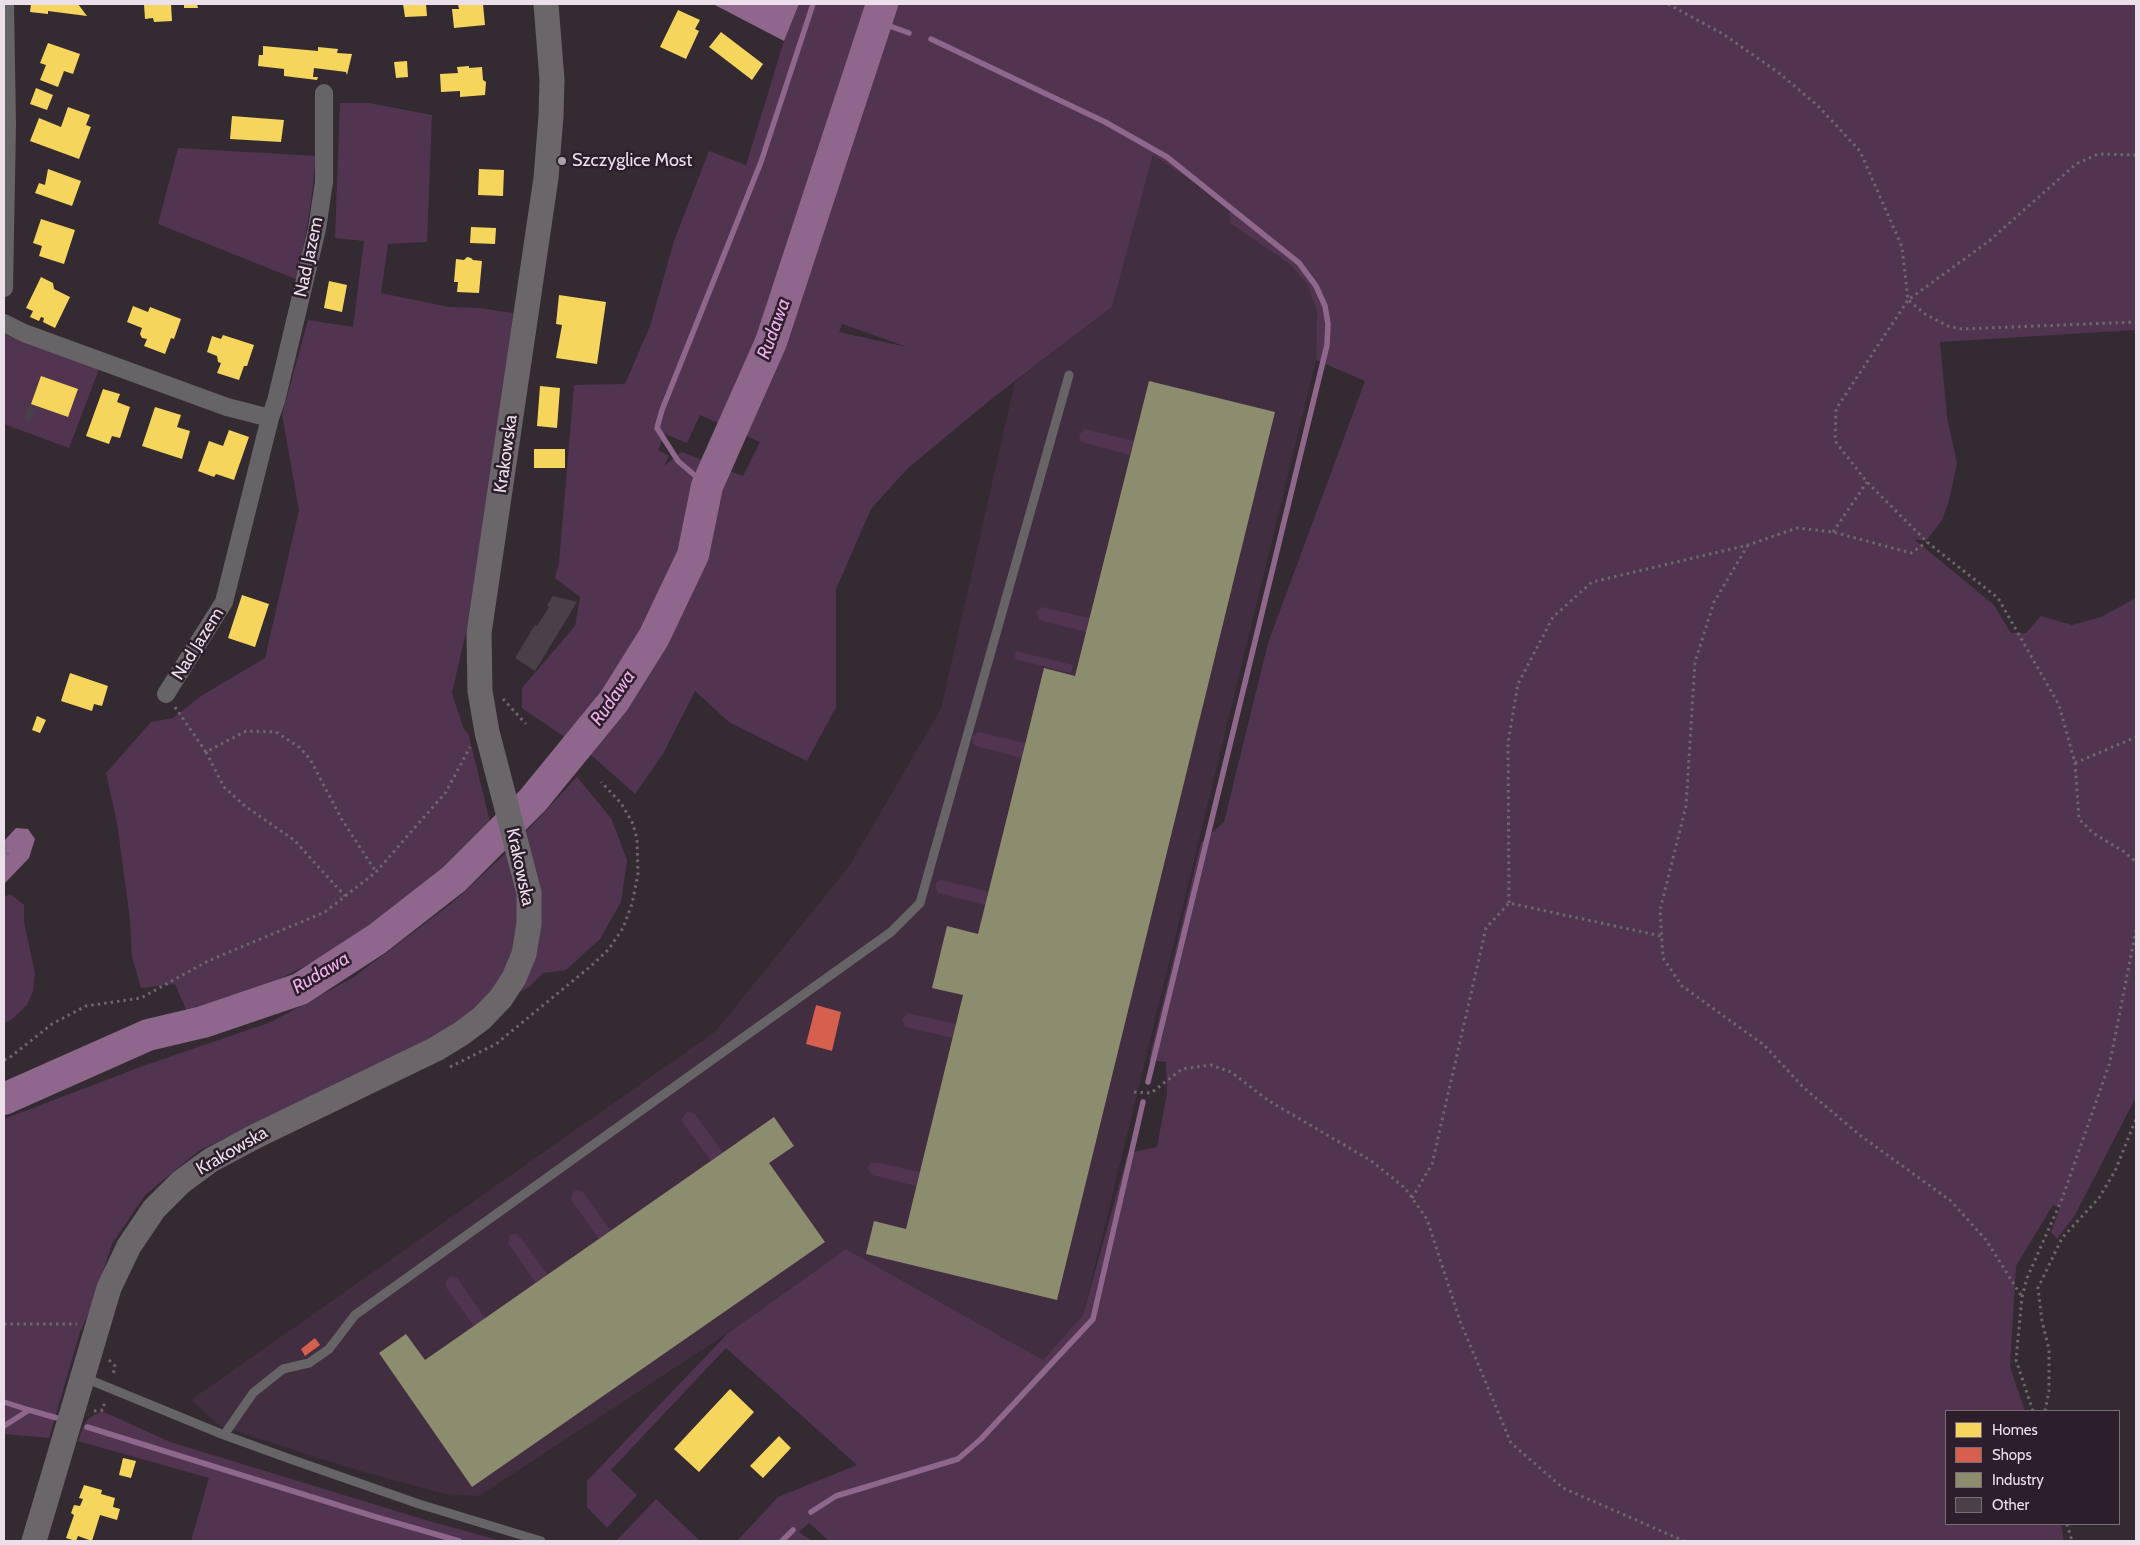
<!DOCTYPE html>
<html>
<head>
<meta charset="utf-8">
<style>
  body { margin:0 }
  #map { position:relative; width:2140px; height:1545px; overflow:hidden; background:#342a32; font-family:Cabin,sans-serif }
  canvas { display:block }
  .frame { position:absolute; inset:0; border:5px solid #ebe0ea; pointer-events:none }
  .legend { position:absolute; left:1945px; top:1410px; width:175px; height:115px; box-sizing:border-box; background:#2d1e2c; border:1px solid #796c78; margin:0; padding:6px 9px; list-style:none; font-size:15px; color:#ebe0ea }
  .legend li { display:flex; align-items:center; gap:10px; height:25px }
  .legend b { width:25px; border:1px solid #796c78 }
</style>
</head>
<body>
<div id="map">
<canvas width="2140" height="1545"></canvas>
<div class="frame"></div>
<ul class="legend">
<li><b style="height:14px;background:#f6d55c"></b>Homes</li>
<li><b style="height:14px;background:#d6604d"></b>Shops</li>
<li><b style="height:14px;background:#8c8c6e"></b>Industry</li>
<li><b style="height:14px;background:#494048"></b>Other</li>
</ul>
</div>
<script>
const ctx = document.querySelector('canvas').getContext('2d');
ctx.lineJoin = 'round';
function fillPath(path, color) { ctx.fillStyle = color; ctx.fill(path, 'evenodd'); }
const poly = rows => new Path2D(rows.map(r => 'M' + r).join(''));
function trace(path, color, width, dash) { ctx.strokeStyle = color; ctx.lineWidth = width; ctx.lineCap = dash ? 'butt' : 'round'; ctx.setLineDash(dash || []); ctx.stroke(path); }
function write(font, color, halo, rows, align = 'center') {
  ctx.font = font + ' Cabin,sans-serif'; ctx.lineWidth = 5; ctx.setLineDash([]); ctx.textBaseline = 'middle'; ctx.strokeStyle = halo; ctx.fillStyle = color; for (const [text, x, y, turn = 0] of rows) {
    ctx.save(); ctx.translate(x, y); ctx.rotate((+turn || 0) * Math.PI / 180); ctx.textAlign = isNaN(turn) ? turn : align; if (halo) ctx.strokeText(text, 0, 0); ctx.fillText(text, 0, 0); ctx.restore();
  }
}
const built = poly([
  [1153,155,1229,207,1230,223,1291,264,1307,284,1317,312,1316,360,1083,1315,1043,1360,846,1249,728,1333,479,1496,445,1494,350,1468,220,1426,191,1400,716,1031,850,865,941,709,1015,382,1112,307]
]);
const green = poly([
  [799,4,2136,4,2136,330,1940,342,1947,417,1957,463,1949,501,1942,520,1927,540,1915,540,1994,605,2011,633,2026,633,2041,616,2072,625,2101,617,2136,598,2136,1097,2075,1215,2057,1239,2051,1232,2060,1208,2053,1205,2016,1266,2010,1367,2025,1411,1946,1411,1946,1524,2061,1524,2064,1541,829,1541,809,1523,799,1532,812,1541,737,1541,778,1497,857,1465,726,1348,611,1470,637,1495,607,1528,587,1507,587,1481,728,1333,846,1249,1043,1360,1083,1315,1128,1153,1157,1147,1167,1093,1166,1062,1149,1060,1201,843,1224,822,1268,643,1365,381,1316,360,1317,312,1307,284,1291,265,1230,223,1229,206,1153,155,1112,307,994,397,908,468,871,509,836,589,836,707,807,761,729,722,695,691,663,754,635,794,591,755,522,708,522,688,575,626,580,597,555,578,559,563,574,385,625,384,650,326,674,241,709,151,746,165,784,41],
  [842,324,907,347,839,332],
  [700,415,760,442,743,476,682,452,664,466,669,456,658,450,665,434,687,443],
  [340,103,369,103,432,115,427,242,388,244,381,293,449,307,479,308,513,313,504,396,471,610,452,693,463,727,469,736,492,830,426,889,356,940,252,993,188,1014,175,984,141,988,132,957,130,919,117,823,106,773,151,722,173,718,201,696,265,658,299,510,282,415,308,320,353,327,364,241,335,238],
  [178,148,316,156,311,202,298,280,158,224],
  [4,334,99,369,69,448,4,424],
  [1085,429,1134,441,1130,455,1081,442,1079,435],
  [1042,607,1090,618,1086,632,1039,620,1036,612],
  [1016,651,1073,665,1071,673,1014,659],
  [979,732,1025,743,1022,758,976,746,973,744,972,737],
  [577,777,611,818,627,860,621,902,600,939,566,970,543,973,529,987,411,1050,200,1150,145,1195,112,1244,91,1308,80,1332,49,1438,4,1434,4,1119,143,1066,271,1022,354,977,452,903,508,851],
  [942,880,989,892,985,905,938,893,935,885,938,881],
  [10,894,24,905,24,922,35,973,33,991,27,1005,11,1020,4,1023,4,897],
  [908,1013,956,1024,953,1038,905,1027,902,1019],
  [688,1112,694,1113,723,1153,711,1161,683,1123,682,1119,685,1114],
  [875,1162,920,1172,916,1186,872,1175,868,1168,870,1163],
  [577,1190,582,1191,611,1231,599,1239,571,1200,573,1192],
  [514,1234,518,1234,548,1275,536,1283,508,1243,510,1235],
  [452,1277,457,1278,485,1318,474,1326,447,1289,445,1285,447,1279],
  [102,1411,170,1442,429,1521,502,1541,191,1541,209,1478,78,1441,84,1425,89,1418],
  [656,1499,700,1541,616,1541]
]);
const water = poly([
  [713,4,799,4,784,41],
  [16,828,28,829,35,839,29,858,4,884,4,841]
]);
const homes = poly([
  [31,4,78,4,87,16,48,11,48,14,30,12],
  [144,4,171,4,172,21,154,22,153,18,145,19],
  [184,4,197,4,198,8,184,8],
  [403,4,426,4,427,16,405,17],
  [458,4,483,4,485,25,454,28,452,9,459,9],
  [678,10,700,20,695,29,699,31,686,59,660,47],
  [721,32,763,64,752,80,709,47],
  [48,43,80,54,73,74,64,71,58,87,40,80,46,65,40,63],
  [263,46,318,51,318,47,338,49,337,53,352,54,347,75,346,72,314,68,313,77,318,77,317,80,284,76,284,69,258,66,259,55,263,55],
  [407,61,408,77,396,78,394,62],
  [469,66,469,68,482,67,483,80,486,82,485,95,460,97,460,91,441,92,440,74,458,73,457,67],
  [36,88,53,95,47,110,30,104],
  [68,107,90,115,86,125,91,127,79,159,30,141,39,118,61,127],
  [232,116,284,120,281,142,230,139],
  [48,169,81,181,72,206,35,193,39,183,45,185],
  [479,169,504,170,503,196,478,195],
  [41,219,75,230,64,264,39,256,42,246,33,243],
  [471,227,496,228,495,244,470,243],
  [467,257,471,258,473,260,482,261,479,293,457,292,458,282,454,282,456,259,464,260],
  [41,277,53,283,54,289,70,297,55,328,43,322,44,318,41,317,39,321,30,317,33,311,26,308],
  [329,281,347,285,342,312,324,308],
  [559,295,606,302,597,364,556,358,562,325,556,324],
  [133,306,148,312,150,307,181,319,174,339,171,338,165,354,144,346,147,339,142,338,140,334,142,328,127,322],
  [223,335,254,345,247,366,244,366,239,380,217,373,221,363,218,362,217,356,207,352,212,336,221,339],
  [41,376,78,389,68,417,31,404],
  [540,386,560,388,557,428,537,426],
  [103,389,120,394,117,402,130,407,120,438,112,436,109,444,86,436],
  [155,407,181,415,177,427,190,431,182,459,142,446],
  [229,430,249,437,234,480,216,474,214,477,198,471,209,441,223,446],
  [534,449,565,449,565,468,534,468],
  [242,595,269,604,255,647,228,638],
  [70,673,108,686,102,706,94,704,92,711,61,701],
  [37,716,46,720,40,733,32,730],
  [730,1389,754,1412,699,1472,674,1449],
  [779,1436,791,1448,763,1478,750,1466],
  [123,1458,136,1461,131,1478,119,1475],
  [84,1485,102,1490,101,1494,115,1498,113,1507,120,1509,117,1520,100,1515,92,1541,78,1536,76,1541,66,1538,74,1515,71,1513,74,1505,80,1506,83,1499,79,1498]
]);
const shops = poly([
  [816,1005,841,1012,832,1051,806,1044],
  [315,1338,320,1345,305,1356,301,1349]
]);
const industry = poly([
  [1149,381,1275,412,1057,1300,866,1254,874,1221,906,1229,963,995,932,988,947,926,978,934,1044,668,1075,676],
  [774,1117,794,1146,769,1163,825,1242,472,1487,379,1353,406,1334,425,1360]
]);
const stream = poly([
  [876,21,909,33],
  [931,39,1105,122,1167,157,1299,263,1316,286,1325,306,1328,324,1327,345,1148,1082],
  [707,486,678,461,657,428,662,410,761,162,813,4],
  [4,1402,29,1410],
  [4,1426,29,1410,57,1418],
  [87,1427,376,1517,459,1541],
  [811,1512,836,1496,958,1459,981,1439,1093,1319,1143,1102],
  [782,1541,793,1530]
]);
const river = poly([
  [4,1099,148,1035,203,1022,300,989,377,939,454,879,533,800,614,701,654,637,693,555,707,486,771,342,882,4]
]);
const building = poly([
  [28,406,35,409,30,422,23,419],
  [553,596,577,602,535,671,515,658,535,625,537,626,549,607,547,605]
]);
const path = poly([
  [1668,4,1723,34,1779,73,1818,106,1860,151,1902,247,1908,300,1925,314,1948,326,1962,329,2136,322],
  [2136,155,2098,154,2076,164,1989,241,1908,300,1836,409,1835,441,1867,482,1927,542,1998,598,2059,705,2075,763,2079,819,2093,833,2123,851,2136,862],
  [1833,532,1867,482],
  [1748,545,1714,602,1695,662,1686,806,1660,910,1663,958,1682,986,1764,1045,1804,1088,1861,1136,1951,1201,1986,1240,2022,1297],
  [503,699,526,724],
  [175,707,206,752,246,731,276,732,299,747,310,759,341,818,376,872],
  [206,752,224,787,245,806,294,840,345,896],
  [2075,763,2136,737],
  [4,847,9,856],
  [1509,903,1508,743,1518,684,1553,617,1592,582,1748,545,1797,528,1833,532,1911,553,1927,542],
  [4,1060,9,1058,52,1024,86,1006,141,998,208,961,325,912,376,872,446,792,470,747],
  [450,1067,496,1044,591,966,609,949,623,928,632,904,638,874,637,839,633,824,621,803,601,782],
  [1134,1092,1151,1093,1182,1069,1211,1065,1231,1072,1269,1101,1370,1160,1405,1188,1427,1219,1460,1321,1511,1443,1563,1488,1684,1541],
  [1412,1198,1432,1164,1486,928,1509,903,1661,936],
  [4,1324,77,1324],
  [109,1360,115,1366,113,1375],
  [94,1411,103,1410,105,1400],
  [2033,1411,2016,1360,2022,1297,2027,1278,2062,1199,2110,1062,2136,930],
  [2045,1411,2049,1391,2049,1349,2042,1321,2038,1288,2062,1238,2099,1198,2115,1171,2136,1119],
  [2067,1524,2072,1541]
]);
const lane = poly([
  [85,1378,224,1435,293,1460,419,1504,541,1541],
  [224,1435,253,1393,283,1369,309,1363,329,1349,355,1315,891,932,920,903,1069,375]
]);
const street = poly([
  [4,288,7,125,5,4],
  [4,323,24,333,227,407,270,418,276,401,317,229,324,182,324,93],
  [166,694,224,602,270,418]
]);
const secondary = poly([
  [34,1541,109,1288,129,1246,154,1209,181,1182,211,1160,256,1136,436,1049,462,1033,482,1018,501,998,514,978,524,954,529,924,529,893,487,732,480,691,479,633,546,178,551,116,552,80,546,4]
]);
const markers = [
  [562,161,5,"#aba0aa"]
];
const poiNames = [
  ["Szczyglice Most",572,161]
];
const streetNames = [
  ["Nad Jazem",309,257,-78],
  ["Krakowska",506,454,-82],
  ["Nad Jazem",198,644,-58],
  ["Krakowska",520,867,78],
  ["Krakowska",232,1151,-30]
];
const waterNames = [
  ["Rudawa",774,329,-70],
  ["Rudawa",613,698,-55],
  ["Rudawa",321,973,-31]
];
fillPath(built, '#422e41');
fillPath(green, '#51344f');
fillPath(water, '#8f678c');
fillPath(homes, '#f6d55c');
fillPath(shops, '#d6604d');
fillPath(industry, '#8c8c6e');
trace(stream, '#8f678c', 5.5);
trace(river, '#8f678c', 32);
fillPath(building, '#494048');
trace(path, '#6c676b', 3, [2.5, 4]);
trace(lane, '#676467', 9);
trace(street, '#676467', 18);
trace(secondary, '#6b6669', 25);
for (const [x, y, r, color] of markers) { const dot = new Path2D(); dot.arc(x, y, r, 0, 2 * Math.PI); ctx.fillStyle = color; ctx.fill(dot); trace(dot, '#2d1e2c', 2); }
write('18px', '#ebe0ea', '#2d1e2c', poiNames, 'left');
write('18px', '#ebe0ea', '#2d1e2c', streetNames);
write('italic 19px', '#efaeeb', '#2d1e2c', waterNames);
</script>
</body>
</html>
